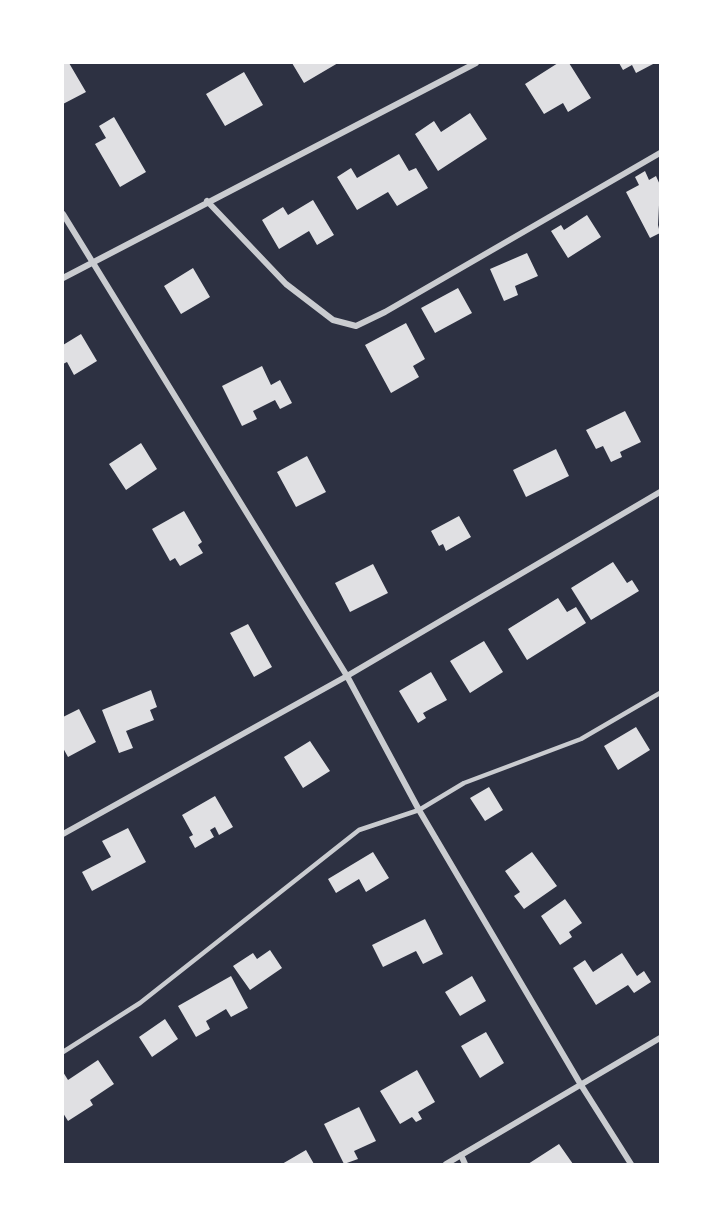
<!DOCTYPE html>
<html>
<head>
<meta charset="utf-8">
<style>
  body { margin:0 }
  #map { position:relative; width:723px; height:1227px; overflow:hidden; background:#2d3142; font-family:Helvetica,sans-serif }
  canvas { display:block }
  .frame { position:absolute; inset:0; border:64px solid #fff; pointer-events:none }
</style>
</head>
<body>
<div id="map">
<canvas width="723" height="1227"></canvas>
<div class="frame"></div>
</div>
<script>
const ctx = document.querySelector('canvas').getContext('2d');
ctx.lineJoin = 'round';
function fillPath(path, color) { ctx.fillStyle = color; ctx.fill(path, 'evenodd'); }
const poly = rows => new Path2D(rows.map(r => 'M' + r).join(''));
function trace(path, color, width, dash) { ctx.strokeStyle = color; ctx.lineWidth = width; ctx.lineCap = dash ? 'butt' : 'round'; ctx.setLineDash(dash || []); ctx.stroke(path); }
const building = poly([
  [63,63,69,63,86,92,63,104],
  [292,63,338,63,304,83],
  [558,63,569,63,591,98,568,112,563,103,544,114,525,84],
  [619,63,655,63,636,73,632,65,623,70],
  [244,72,263,105,225,126,206,94],
  [470,113,487,139,438,171,415,134,434,121,441,132],
  [114,117,146,172,120,187,95,144,106,138,99,126],
  [399,154,409,171,416,168,428,188,397,206,388,192,357,210,337,177,351,168,357,178],
  [645,171,649,180,656,176,660,185,658,225,660,233,650,238,626,192,639,185,635,177],
  [313,200,334,235,317,245,309,231,279,249,262,220,283,207,288,215],
  [587,215,601,237,568,258,551,231,561,225,564,230],
  [527,253,538,276,515,286,518,295,504,301,490,269],
  [193,268,210,297,181,314,164,286],
  [458,288,472,313,435,333,421,308],
  [406,323,425,359,413,366,419,377,391,393,365,345],
  [81,334,97,361,74,375,67,362,63,364,63,345],
  [262,366,271,385,280,380,292,403,280,409,275,400,253,411,257,419,242,426,222,386],
  [625,411,641,442,620,452,622,457,611,462,603,446,596,449,586,430],
  [141,443,157,469,126,490,109,464],
  [556,449,569,476,526,497,513,470],
  [307,456,326,492,296,507,277,472],
  [184,511,202,542,198,545,203,553,180,566,175,558,170,561,152,529],
  [459,516,471,537,446,551,443,544,439,546,431,531],
  [613,562,627,583,632,580,639,591,591,620,571,588],
  [373,564,388,593,350,612,335,583],
  [558,598,567,612,576,607,586,623,527,660,508,629],
  [248,624,272,667,254,677,230,633],
  [484,641,503,672,470,693,450,661],
  [431,672,447,700,423,713,426,718,418,723,399,691],
  [151,690,157,707,150,710,154,720,126,731,133,748,119,753,102,710],
  [79,709,96,742,68,757,63,748,63,717],
  [636,727,650,750,618,770,604,746],
  [310,741,330,771,303,788,284,757],
  [489,787,503,810,485,821,470,798],
  [215,796,233,827,219,835,215,827,210,830,214,837,195,848,189,837,193,835,182,815],
  [128,828,146,862,92,891,82,872,111,857,102,841],
  [373,852,389,878,366,892,359,879,336,893,328,879],
  [532,852,557,886,524,909,514,896,520,892,505,871],
  [565,899,582,923,569,932,572,937,560,945,541,916],
  [425,919,443,954,423,964,416,951,383,967,372,945],
  [270,950,282,968,250,990,233,966,253,953,257,959],
  [622,953,637,976,644,971,651,982,634,993,628,985,596,1005,573,968,585,960,593,972],
  [231,976,248,1008,231,1017,226,1009,206,1021,210,1029,196,1037,178,1006],
  [472,976,486,1001,460,1016,445,992],
  [165,1019,178,1039,152,1057,139,1037],
  [486,1032,504,1063,480,1078,461,1046],
  [98,1060,114,1084,90,1100,93,1105,68,1121,63,1113,63,1072,68,1080],
  [417,1070,435,1102,418,1112,422,1119,416,1122,412,1117,400,1124,380,1091],
  [359,1107,376,1141,354,1151,358,1159,344,1164,324,1124],
  [559,1144,573,1164,528,1164],
  [306,1150,314,1164,282,1164]
]);
const service = poly([
  [63,1052,140,1003,359,830,419,810,464,783,581,739,660,693]
]);
const minor = poly([
  [207,201,286,284,333,320,356,326,385,312,660,153],
  [63,214,347,676,419,810,581,1085,631,1164],
  [63,278,476,63],
  [63,834,347,676,660,492],
  [461,1155,465,1164],
  [446,1164,660,1038]
]);
fillPath(building, '#e0e0e3');
trace(service, '#caccd0', 4.5);
trace(minor, '#caccd0', 6);
</script>
</body>
</html>
